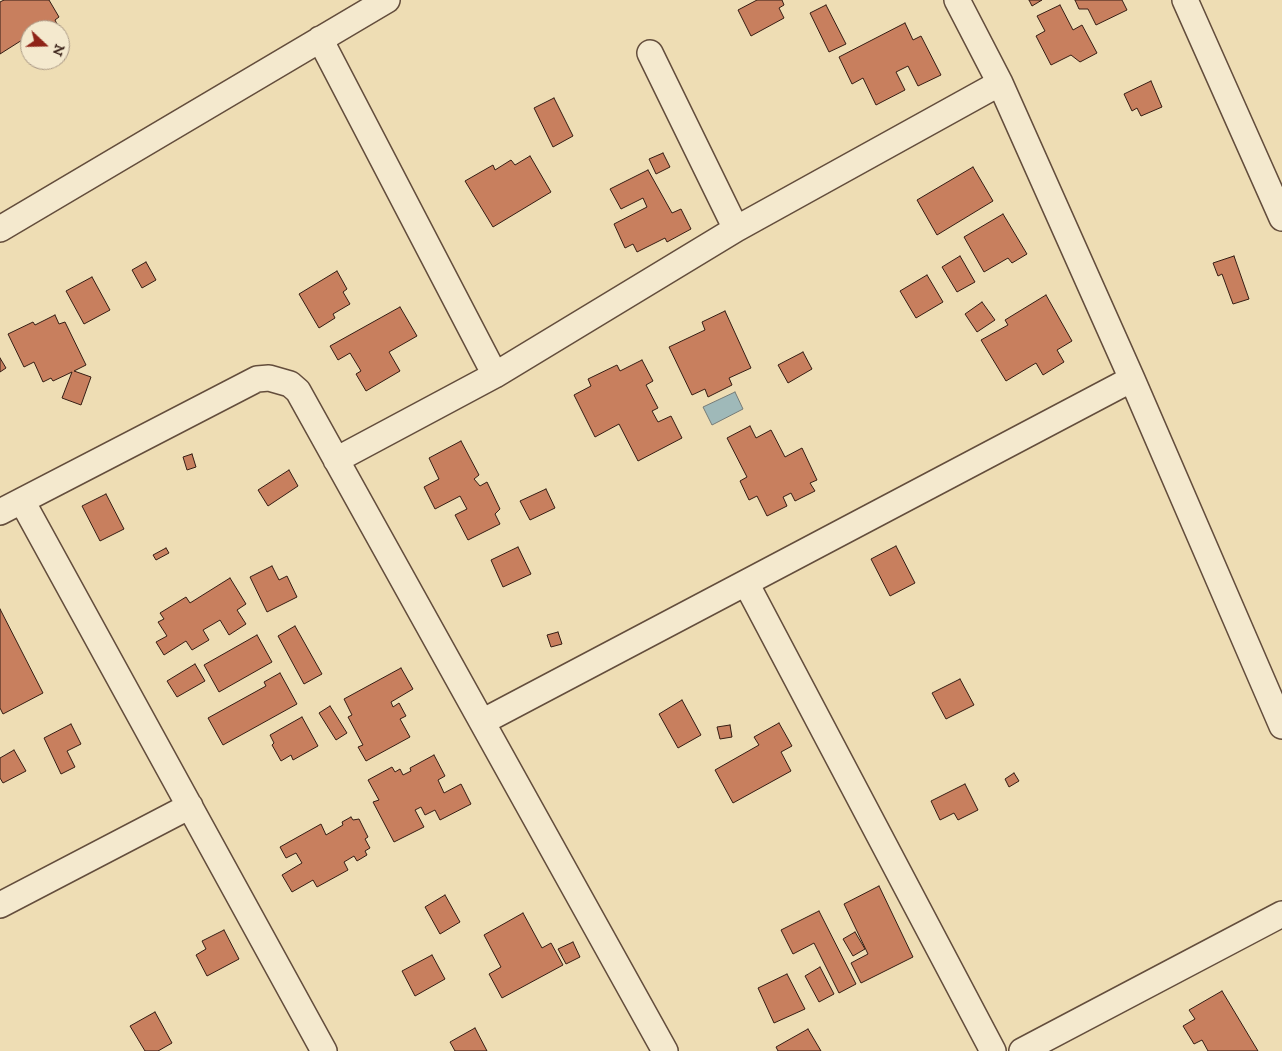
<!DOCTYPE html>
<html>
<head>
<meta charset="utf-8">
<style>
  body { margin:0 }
  #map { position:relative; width:1282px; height:1051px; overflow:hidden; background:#eeddb4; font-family:"IM FELL DW Pica",serif }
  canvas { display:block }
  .north { position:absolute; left:20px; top:20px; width:50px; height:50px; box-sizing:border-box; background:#f4e9ce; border:1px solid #a89784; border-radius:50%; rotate:111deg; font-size:14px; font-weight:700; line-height:20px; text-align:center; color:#351d14 }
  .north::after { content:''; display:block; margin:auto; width:18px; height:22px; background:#8f2418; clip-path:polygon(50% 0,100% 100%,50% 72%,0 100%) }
</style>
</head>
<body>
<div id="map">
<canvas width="1282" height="1051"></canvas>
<div class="north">N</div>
</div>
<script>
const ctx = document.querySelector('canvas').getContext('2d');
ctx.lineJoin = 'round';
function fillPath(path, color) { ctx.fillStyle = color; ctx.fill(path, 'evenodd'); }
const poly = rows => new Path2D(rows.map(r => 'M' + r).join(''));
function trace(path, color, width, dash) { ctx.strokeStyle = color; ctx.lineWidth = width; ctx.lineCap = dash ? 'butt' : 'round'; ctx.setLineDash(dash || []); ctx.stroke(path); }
const water = poly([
  [735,392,743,409,712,425,703,407,735,392]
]);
const building = poly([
  [4,0,49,0,59,17,55,20,58,26,53,30,30,30,30,35,0,54,0,2,4,0],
  [757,0,782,0,784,5,779,8,784,18,751,36,738,10,757,0],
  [1029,0,1042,0,1032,6,1029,0],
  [1075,0,1122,0,1127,10,1096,25,1088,9,1079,9,1075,0],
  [826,5,846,44,829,52,810,13,826,5],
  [1060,5,1073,30,1082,25,1097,53,1080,62,1071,55,1051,65,1036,36,1045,31,1037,16,1060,5],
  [905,23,913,40,921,36,941,75,918,86,908,66,896,72,905,90,876,105,863,78,852,84,839,57,905,23],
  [1151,81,1162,107,1141,116,1137,108,1132,111,1124,94,1151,81],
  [554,98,573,136,553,147,534,108,554,98],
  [663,153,670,167,656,174,649,159,663,153],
  [530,156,551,192,493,227,465,181,493,165,495,170,511,160,515,165,530,156],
  [973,167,993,201,937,235,917,200,973,167],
  [648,170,672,213,681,209,691,229,667,242,665,238,637,252,633,244,625,248,614,224,647,207,643,198,621,209,610,189,648,170],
  [1003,214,1027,254,1012,263,1008,258,984,272,964,237,1003,214],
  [960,256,975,282,957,292,942,267,960,256],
  [1234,256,1249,299,1233,304,1222,274,1218,276,1213,263,1234,256],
  [146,262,156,280,142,288,132,270,146,262],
  [337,271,347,289,343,292,350,304,333,314,335,318,319,328,299,294,337,271],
  [927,275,943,302,916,318,900,291,927,275],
  [92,277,110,310,84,324,66,291,92,277],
  [1046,295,1072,341,1057,350,1064,362,1043,375,1036,363,1006,381,981,340,1008,325,1005,320,1046,295],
  [982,302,995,320,977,332,965,314,982,302],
  [400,307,417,336,389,352,400,371,366,391,356,374,361,371,350,353,338,360,330,346,400,307],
  [725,311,751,368,729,378,732,385,708,397,705,389,692,395,669,347,705,330,702,322,725,311],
  [55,315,59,324,65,322,86,365,74,371,91,377,81,405,62,398,72,372,53,381,51,378,43,382,34,362,24,367,8,334,33,322,35,325,55,315],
  [803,352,812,369,788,383,778,365,803,352],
  [0,358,6,368,0,372,0,358],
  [642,360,653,381,646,385,658,408,652,411,658,422,671,416,682,438,638,461,619,424,595,437,574,395,591,386,588,379,617,365,620,371,642,360],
  [750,426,756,438,771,430,785,457,802,448,817,480,810,483,815,491,795,501,791,493,783,497,787,506,767,516,757,496,749,500,740,481,747,477,727,438,750,426],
  [461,441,479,475,474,479,480,486,487,482,500,509,495,514,500,524,468,540,455,515,467,509,460,496,435,509,424,487,439,479,429,458,461,441],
  [192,454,196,467,187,470,183,457,192,454],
  [289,470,298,486,268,506,258,490,289,470],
  [546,489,555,508,530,520,520,501,546,489],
  [106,494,124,529,100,541,82,506,106,494],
  [896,546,915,583,890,596,871,559,896,546],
  [518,547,531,574,503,587,491,560,518,547],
  [166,548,169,553,156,560,153,555,166,548],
  [272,566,279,580,287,576,297,597,267,612,250,577,272,566],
  [230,578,246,604,237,610,246,624,229,635,220,620,203,630,209,640,192,650,186,641,164,655,156,642,167,636,158,622,164,619,160,613,186,597,190,603,230,578],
  [0,609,43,693,3,714,0,708,0,609],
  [295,626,322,674,304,684,278,636,295,626],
  [558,632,562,644,551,647,547,635,558,632],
  [257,635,272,662,219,692,204,665,257,635],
  [195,664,205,681,177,697,167,681,195,664],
  [401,668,413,689,391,702,393,707,399,703,406,716,400,719,410,737,366,761,358,747,363,745,348,717,352,715,344,699,401,668],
  [280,673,297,704,223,745,208,718,266,686,264,682,280,673],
  [960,679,974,705,946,719,932,693,960,679],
  [682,700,701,735,678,748,659,714,682,700],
  [330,706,347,733,336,740,319,713,330,706],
  [302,717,318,746,293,760,291,755,281,761,272,745,274,743,270,735,302,717],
  [779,723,792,746,781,752,791,771,733,803,715,770,759,745,754,737,779,723],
  [71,724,81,744,67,751,75,767,61,774,44,738,71,724],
  [730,725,732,737,720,739,717,727,730,725],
  [14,750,26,771,3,783,0,778,0,758,14,750],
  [434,755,445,776,438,780,444,793,461,784,471,804,440,820,435,810,425,815,421,807,415,810,424,827,394,842,373,802,379,800,368,780,392,767,395,772,400,769,403,775,411,771,410,768,434,755],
  [1014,773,1019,781,1009,787,1005,779,1014,773],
  [965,784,978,810,958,820,954,813,940,820,931,801,965,784],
  [351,817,353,820,359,819,368,837,365,839,370,848,365,851,367,855,357,861,354,856,344,862,348,870,317,887,313,880,292,892,282,875,302,863,296,853,286,858,280,847,321,824,326,835,343,825,342,822,351,817],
  [879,886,913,957,861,983,851,963,868,954,844,904,879,886],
  [445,895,460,922,440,934,425,907,445,895],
  [819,911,856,984,839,993,814,943,793,954,781,930,819,911],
  [523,913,542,948,551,943,563,965,502,998,489,974,501,967,484,935,523,913],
  [224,930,239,959,207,976,196,955,206,949,202,941,224,930],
  [855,932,865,949,853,956,843,939,855,932],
  [573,942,580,957,566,964,558,949,573,942],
  [432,955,445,979,415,996,402,971,432,955],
  [820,967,834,994,819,1002,805,976,820,967],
  [787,974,805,1009,774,1023,758,988,787,974],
  [1222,991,1258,1051,1208,1051,1202,1040,1194,1044,1183,1026,1195,1019,1189,1010,1222,991],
  [155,1012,172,1043,158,1051,145,1051,130,1026,155,1012],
  [475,1028,487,1051,455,1051,450,1042,475,1028],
  [808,1029,821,1051,778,1051,776,1047,808,1029]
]);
const street = poly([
  [957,0,1000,83,1132,379,1282,726],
  [1185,0,1282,218],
  [320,39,495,375],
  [650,53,736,229],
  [0,229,387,0],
  [336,460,495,375,736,229,1000,83],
  [22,501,324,1051],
  [0,512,257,379,269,378,290,384,298,391,665,1051],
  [746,583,993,1051],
  [482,722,1132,379],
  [0,905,190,806],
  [1022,1051,1282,914]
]);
fillPath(water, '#9fb9b9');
trace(water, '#757b77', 1);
fillPath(building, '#c87f5e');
trace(building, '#351d14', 1);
trace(street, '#634d3c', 28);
trace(street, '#f4e9ce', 25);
</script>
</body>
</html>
